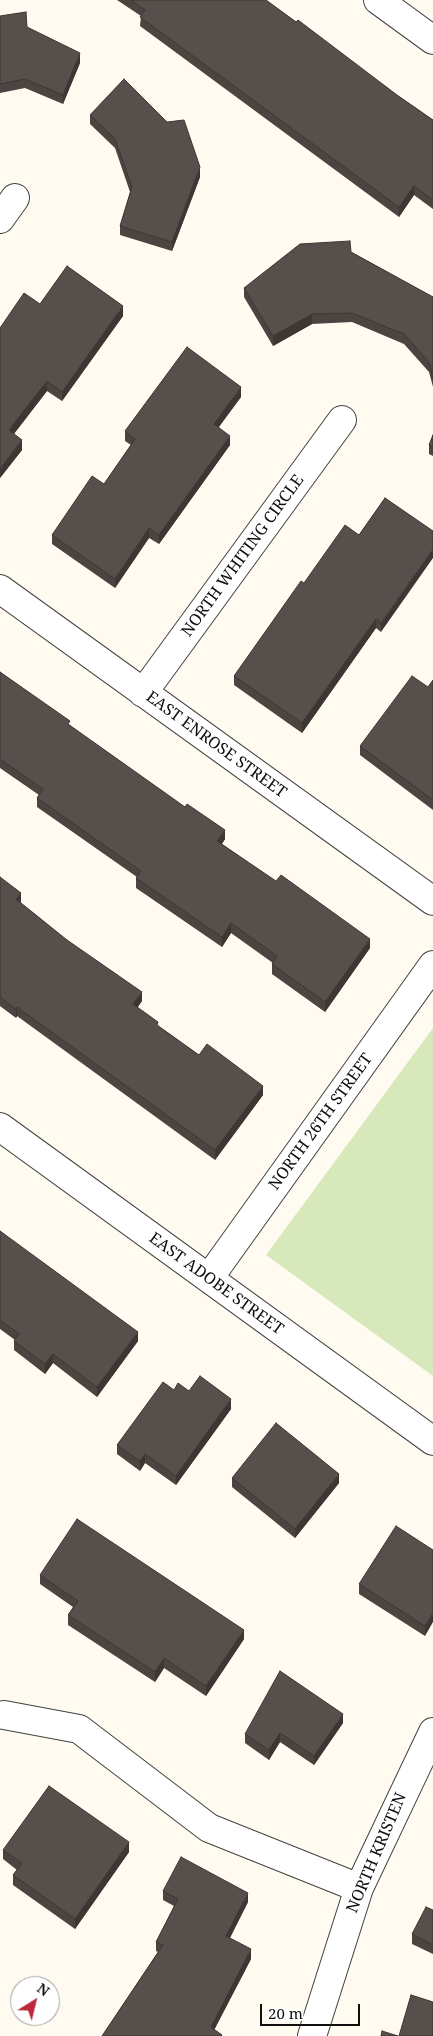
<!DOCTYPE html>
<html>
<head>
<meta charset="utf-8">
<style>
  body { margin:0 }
  #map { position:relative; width:433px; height:2036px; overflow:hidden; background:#fffbf1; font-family:"Noto Serif",serif }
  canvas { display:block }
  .north { position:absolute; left:10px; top:1976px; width:50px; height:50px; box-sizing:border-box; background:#fff; border:1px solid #9f9f9f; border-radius:50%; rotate:36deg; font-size:14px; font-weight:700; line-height:20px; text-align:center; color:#0f0f0f }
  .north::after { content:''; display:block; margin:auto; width:18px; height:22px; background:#bc293d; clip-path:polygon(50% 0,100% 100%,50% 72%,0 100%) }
  .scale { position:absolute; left:260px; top:2004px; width:100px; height:22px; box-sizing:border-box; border:2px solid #0f0f0f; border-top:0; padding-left:6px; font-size:15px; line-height:18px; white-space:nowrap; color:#0f0f0f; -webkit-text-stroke:4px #fff; paint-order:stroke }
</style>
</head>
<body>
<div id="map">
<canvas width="433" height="2036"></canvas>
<div class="north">N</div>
<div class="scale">20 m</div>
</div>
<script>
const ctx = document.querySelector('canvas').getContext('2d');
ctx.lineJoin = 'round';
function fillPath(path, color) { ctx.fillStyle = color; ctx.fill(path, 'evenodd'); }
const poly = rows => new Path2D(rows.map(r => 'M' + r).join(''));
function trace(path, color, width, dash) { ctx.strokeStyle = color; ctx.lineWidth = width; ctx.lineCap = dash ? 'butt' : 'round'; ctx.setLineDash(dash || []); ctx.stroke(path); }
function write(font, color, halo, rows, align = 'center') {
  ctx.font = font + ' "Noto Serif",serif'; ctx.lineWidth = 5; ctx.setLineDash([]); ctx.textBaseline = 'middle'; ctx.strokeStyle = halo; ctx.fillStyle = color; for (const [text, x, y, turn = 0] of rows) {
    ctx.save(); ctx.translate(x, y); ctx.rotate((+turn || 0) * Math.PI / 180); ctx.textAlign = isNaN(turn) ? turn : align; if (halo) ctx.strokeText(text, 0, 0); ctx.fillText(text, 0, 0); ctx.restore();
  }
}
const green = poly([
  [433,1028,433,1376,266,1255]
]);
const minor = poly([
  [378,0,433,40],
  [0,219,15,198],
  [0,589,433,901],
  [143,693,342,420],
  [0,1127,433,1441],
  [209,1278,433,965],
  [4,1715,79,1729,209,1828,359,1888],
  [312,2036,359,1888,433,1732]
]);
const wall = poly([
  [117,0,266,0,397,95,433,120,433,209,414,195,399,217,140,26,141,16],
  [0,16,27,27,80,63,63,104,25,88,0,93],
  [90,115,200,177,172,251,120,235,120,226,130,192,115,148,90,124],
  [351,252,433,297,433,387,429,372,404,344,352,322,312,324,273,346,244,297,244,288],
  [40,304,123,316,62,401,47,391,14,434,22,450,0,478],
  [241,397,219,427,230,445,159,544,149,538,115,588,52,544,52,535,104,484,131,445,125,441,125,431],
  [433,435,433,456,429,454,429,445],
  [385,498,381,632,376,628,302,733,234,685,234,676,304,583,359,535],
  [0,672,70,726,225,839,222,844,370,948,325,1012,272,974,272,964,273,963,231,933,222,947,136,888,136,878,137,877,37,807,37,798,39,795,0,768],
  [433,680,433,810,360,755,360,746,428,687],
  [0,877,21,902,21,903,142,1001,137,1008,158,1026,199,1055,263,1095,215,1160,17,1016,16,1018,0,1006],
  [0,1231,138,1341,97,1397,53,1363,45,1374,14,1350,14,1341,15,1340,0,1329],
  [174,1390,189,1391,231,1409,176,1485,145,1463,140,1471,117,1454,117,1445],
  [232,1478,339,1483,295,1538,232,1487],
  [433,1550,425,1636,359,1594,359,1584],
  [40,1575,244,1639,206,1696,164,1668,155,1682,68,1625,68,1615,73,1607,40,1584],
  [343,1723,314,1765,280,1742,269,1760,245,1743,245,1734],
  [3,1850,129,1852,75,1929,13,1885,13,1875,17,1870,3,1859],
  [163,1891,248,1902,230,1938,251,1959,214,2030,222,2036,102,2036,158,1952,156,1951,156,1942,174,1906,163,1900],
  [433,1910,433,1954,412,1944,412,1934]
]);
const shadedWall = poly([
  [80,53,80,63,63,104,63,95],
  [200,167,200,177,172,251,172,242],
  [414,186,414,195,399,217,399,207],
  [123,306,123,316,62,401,62,392],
  [312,314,312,324,273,346,273,336],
  [47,381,47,391,9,440,9,430],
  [241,387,241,397,214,433,214,424],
  [230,436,230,445,159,544,159,535],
  [22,440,22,450,0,478,0,469],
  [149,528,149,538,115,588,115,579],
  [433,549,433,558,381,632,381,623],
  [376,619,376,628,302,733,302,723],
  [225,830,225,839,217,850,217,841],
  [21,893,21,902,16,908,16,899],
  [231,923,231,933,222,947,222,937],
  [370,939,370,948,325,1012,325,1002],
  [142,992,142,1001,133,1014,133,1004],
  [17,1007,17,1016,16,1018,16,1009],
  [263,1086,263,1095,215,1160,215,1150],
  [138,1332,138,1341,97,1397,97,1387],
  [53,1354,53,1363,45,1374,45,1364],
  [231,1399,231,1409,176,1485,176,1476],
  [145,1454,145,1463,140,1471,140,1461],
  [339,1474,339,1483,295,1538,295,1529],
  [433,1613,433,1622,425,1636,425,1626],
  [244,1630,244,1639,206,1696,206,1686],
  [164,1658,164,1668,155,1682,155,1672],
  [343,1714,343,1723,314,1765,314,1756],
  [280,1733,280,1742,269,1760,269,1750],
  [129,1842,129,1852,75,1929,75,1919],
  [248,1893,248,1902,226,1945,226,1936],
  [251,1949,251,1959,211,2036,211,2027]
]);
const building = poly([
  [131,0,266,0,296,22,298,20,397,95,433,120,433,200,414,186,399,207,140,17,145,10,131,0],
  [26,12,27,27,80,53,63,95,25,79,0,84,0,16,26,12],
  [124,79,167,122,184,120,200,167,172,242,120,226,132,187,115,139,90,115,124,79],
  [350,241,351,252,433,297,433,378,429,362,404,334,352,313,312,314,273,336,244,288,300,244,350,241],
  [67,266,123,306,62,392,47,381,9,430,22,440,0,469,0,328,24,293,40,304,67,266],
  [187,347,241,387,214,424,230,436,159,535,149,528,115,579,52,535,92,476,104,484,135,439,125,431,187,347],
  [433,435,433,447,429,445,433,435],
  [385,498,433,531,433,549,381,623,376,619,302,723,234,676,301,581,304,583,345,525,359,535,385,498],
  [0,672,70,721,68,724,185,807,187,804,225,830,217,841,276,881,281,875,370,939,325,1002,272,964,277,956,231,923,222,937,136,878,141,871,37,798,43,789,0,759,0,672],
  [412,676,428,687,433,680,433,800,360,746,412,676],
  [0,877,21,893,16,899,67,940,142,992,133,1004,158,1022,157,1025,199,1055,207,1044,263,1086,215,1150,17,1007,16,1009,0,997,0,877],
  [0,1231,138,1332,97,1387,53,1354,45,1364,14,1341,19,1334,0,1320,0,1231],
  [200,1376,231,1399,176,1476,145,1454,140,1461,117,1445,163,1382,174,1390,178,1383,189,1391,200,1376],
  [276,1423,339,1474,295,1529,232,1478,276,1423],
  [77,1519,244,1630,206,1686,164,1658,155,1672,68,1615,78,1601,40,1575,77,1519],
  [396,1526,433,1550,433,1613,425,1626,359,1584,396,1526],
  [280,1671,343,1714,314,1756,280,1733,269,1750,245,1734,280,1671],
  [49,1786,129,1842,75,1919,13,1875,22,1863,3,1850,49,1786],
  [181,1857,248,1893,226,1936,251,1949,211,2027,222,2035,221,2036,102,2036,163,1945,156,1942,178,1899,163,1891,181,1857],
  [426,1907,433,1910,433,1945,412,1934,426,1907],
  [411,1995,433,2002,433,2036,399,2036,411,1995],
  [382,2031,398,2036,381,2036,382,2031]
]);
const streetNames = [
  ["NORTH WHITING CIRCLE",243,556,-54],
  ["EAST ENROSE STREET",216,745,36],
  ["NORTH 26TH STREET",321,1122,-54],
  ["EAST ADOBE STREET",216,1284,36],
  ["NORTH KRISTEN",377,1853,-67]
];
fillPath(green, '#d7e9bb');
trace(minor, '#424242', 30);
trace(minor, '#fff', 28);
fillPath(wall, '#4b4440');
fillPath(shadedWall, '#3d3734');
fillPath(building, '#574f4b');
trace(building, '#3d3734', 1);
write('16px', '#0f0f0f', '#fff', streetNames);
</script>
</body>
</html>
